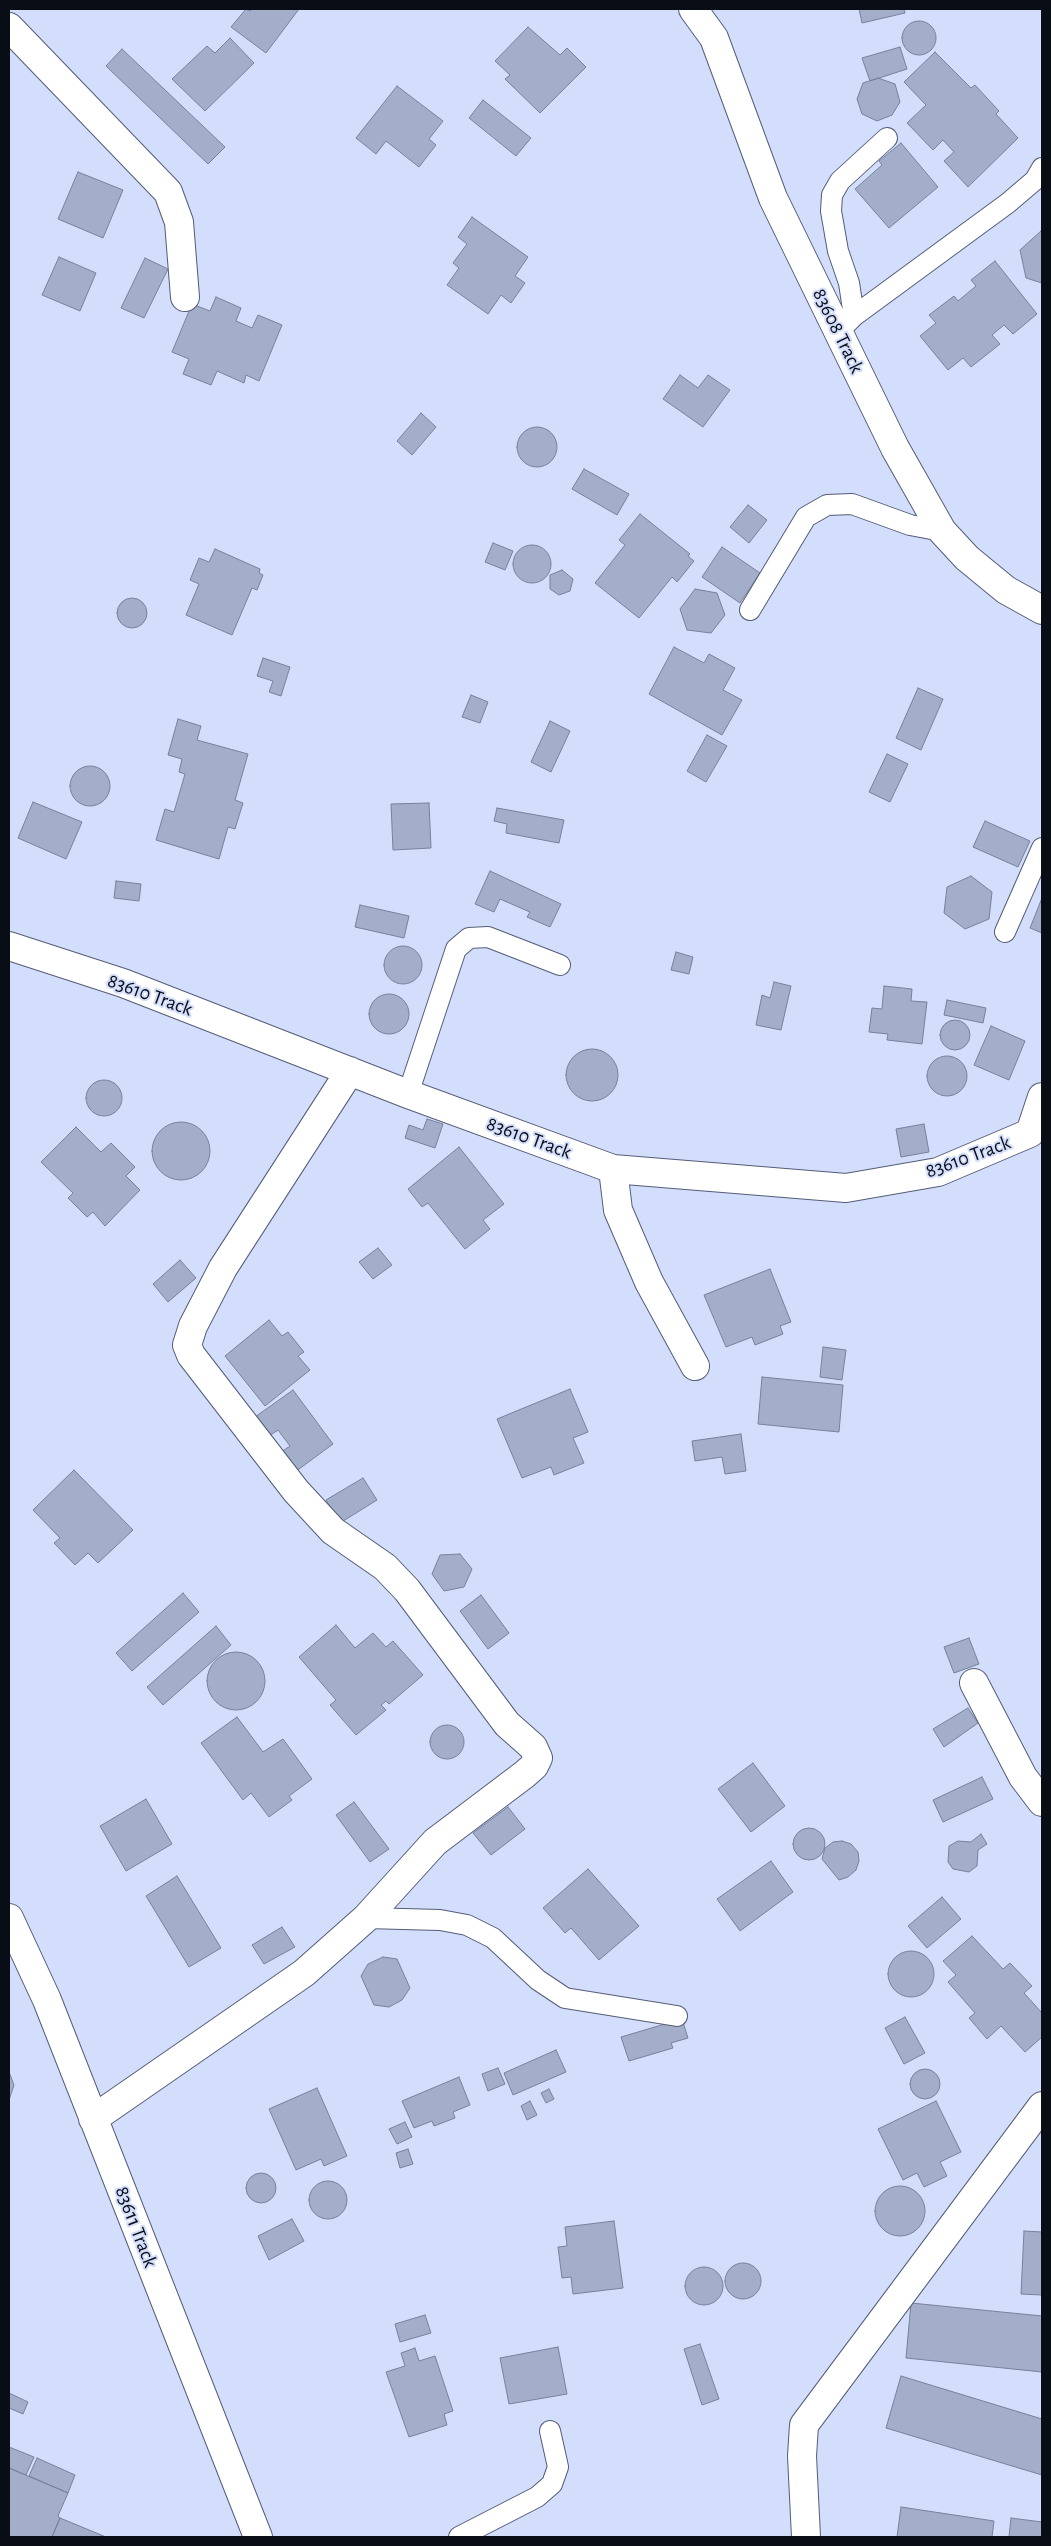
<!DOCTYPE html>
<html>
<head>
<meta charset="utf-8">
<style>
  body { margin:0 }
  #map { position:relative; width:1051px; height:2546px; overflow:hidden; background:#d3defc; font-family:"Alegreya Sans",sans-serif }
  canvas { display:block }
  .frame { position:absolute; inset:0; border:10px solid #090d16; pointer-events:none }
</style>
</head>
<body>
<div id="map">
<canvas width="1051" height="2546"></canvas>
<div class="frame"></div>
</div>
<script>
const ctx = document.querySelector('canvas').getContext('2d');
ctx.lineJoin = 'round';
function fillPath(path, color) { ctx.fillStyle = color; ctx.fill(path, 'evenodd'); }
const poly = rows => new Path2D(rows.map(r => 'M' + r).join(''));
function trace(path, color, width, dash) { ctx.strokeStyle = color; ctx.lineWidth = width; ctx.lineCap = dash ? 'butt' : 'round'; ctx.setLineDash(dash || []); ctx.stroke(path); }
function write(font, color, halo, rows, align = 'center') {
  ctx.font = font + ' "Alegreya Sans",sans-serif'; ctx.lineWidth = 4; ctx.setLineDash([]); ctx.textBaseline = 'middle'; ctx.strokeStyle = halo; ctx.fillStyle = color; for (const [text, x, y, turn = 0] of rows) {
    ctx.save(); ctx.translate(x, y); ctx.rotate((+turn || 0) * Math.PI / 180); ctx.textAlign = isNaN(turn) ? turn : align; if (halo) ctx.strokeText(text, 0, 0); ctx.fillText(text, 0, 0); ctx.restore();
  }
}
const building = poly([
  [246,9,250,11,252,9,299,9,266,53,231,27,246,9],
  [859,9,904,9,905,13,862,23,859,9],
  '902 38a17 17 0 1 1 34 0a17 17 0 1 1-34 0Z',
  [528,27,560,55,567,48,586,67,540,113,505,79,510,75,495,61,528,27],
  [230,38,254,63,205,111,172,79,207,46,215,53,230,38],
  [900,47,907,69,870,81,862,58,900,47],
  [122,49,225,147,208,164,106,66,122,49],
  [935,52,971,88,975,85,999,111,996,114,1018,138,968,187,944,161,954,152,943,140,933,150,907,123,926,105,904,82,935,52],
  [878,78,895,84,900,102,892,115,877,121,862,114,857,99,863,83,878,78],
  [397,86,443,121,429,139,436,145,419,167,386,141,376,154,356,138,397,86],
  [483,100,531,138,516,156,469,118,483,100],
  [901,143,938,187,889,228,855,189,882,165,879,161,901,143],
  [78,172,123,190,103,238,58,219,78,172],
  [472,217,528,257,515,276,525,283,511,303,501,295,488,314,447,285,459,268,453,263,467,244,458,237,472,217],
  [1041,231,1042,231,1042,283,1026,278,1020,250,1041,231],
  [59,257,96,273,80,311,42,295,59,257],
  [145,258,168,269,144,318,121,308,145,258],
  [995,261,1037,314,1013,334,1004,325,992,335,1000,344,971,367,963,358,948,370,920,336,936,323,929,315,954,296,958,301,976,286,971,280,995,261],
  [216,297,241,308,236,321,252,328,258,315,282,325,259,381,246,375,244,383,217,371,211,385,183,374,189,359,172,352,192,304,210,311,216,297],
  [680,375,698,388,708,375,730,390,703,427,663,399,680,375],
  [421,413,436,427,412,455,397,441,421,413],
  '517 447a20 20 0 1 1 40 0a20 20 0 1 1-40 0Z',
  [584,469,629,494,617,515,572,489,584,469],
  [748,505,767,520,749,543,730,527,748,505],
  [640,514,690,554,688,556,694,561,677,582,672,577,639,618,595,583,625,545,619,540,640,514],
  [493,543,513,551,505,570,485,562,493,543],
  '513 564a19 19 0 1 1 38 0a19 19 0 1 1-38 0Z',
  [722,547,760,573,740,603,702,577,722,547],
  [215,549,260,569,259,573,263,575,257,590,252,588,232,635,186,615,199,584,190,580,199,558,209,562,215,549],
  [562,570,573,579,570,591,559,595,550,589,550,575,562,570],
  [695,589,717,593,725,615,711,633,687,630,680,609,695,589],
  '117 613a15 15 0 1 1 30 0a15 15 0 1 1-30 0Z',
  [674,647,704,663,709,654,735,668,723,690,742,700,722,735,649,694,674,647],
  [263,658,290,667,281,696,269,692,273,681,257,676,263,658],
  [918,688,943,699,921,750,896,738,918,688],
  [471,695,488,702,480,723,462,717,471,695],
  [178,719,201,726,197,740,248,754,235,800,243,803,235,829,228,827,219,859,156,840,165,809,174,812,185,774,179,772,182,759,168,755,178,719],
  [550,721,570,731,551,772,531,762,550,721],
  [707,735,727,746,706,782,687,771,707,735],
  [887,754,908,764,890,802,869,792,887,754],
  '70 786a20 20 0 1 1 40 0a20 20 0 1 1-40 0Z',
  [33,802,82,822,66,859,18,838,33,802],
  [429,803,431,848,393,850,391,804,429,803],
  [497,808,564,820,559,843,506,833,507,824,494,821,497,808],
  [985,821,1030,841,1018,867,973,847,985,821],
  [490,871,561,904,550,927,527,917,530,912,500,899,494,912,475,904,490,871],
  [971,876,992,892,989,919,965,929,944,913,947,887,971,876],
  [116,881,141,884,139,901,114,898,116,881],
  [1042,898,1042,933,1030,928,1042,898],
  [360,905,409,916,404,938,355,927,360,905],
  '384 965a19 19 0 1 1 38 0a19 19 0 1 1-38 0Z',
  [676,952,693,957,689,974,671,970,676,952],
  [774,982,791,986,781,1030,756,1025,762,995,770,998,774,982],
  [884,986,912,989,911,1001,927,1002,922,1044,887,1040,888,1034,869,1032,872,1008,882,1009,884,986],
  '369 1014a20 20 0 1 1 40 0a20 20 0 1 1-40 0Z',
  [947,1000,986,1008,983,1023,944,1015,947,1000],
  '940 1035a15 15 0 1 1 30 0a15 15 0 1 1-30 0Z',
  [991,1026,1025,1041,1009,1080,974,1065,991,1026],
  '566 1075a26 26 0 1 1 52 0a26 26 0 1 1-52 0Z',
  '927 1076a20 20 0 1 1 40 0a20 20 0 1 1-40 0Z',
  '86 1098a18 18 0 1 1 36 0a18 18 0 1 1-36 0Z',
  [427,1119,443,1124,435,1148,405,1138,409,1125,423,1130,427,1119],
  '152 1151a29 29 0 1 1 58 0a29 29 0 1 1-58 0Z',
  [924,1124,929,1152,901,1157,896,1129,924,1124],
  [76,1127,101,1152,111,1143,135,1167,126,1176,140,1190,105,1226,93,1212,87,1217,68,1198,73,1193,41,1162,76,1127],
  [459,1147,504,1204,483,1220,490,1229,465,1249,428,1203,422,1207,408,1189,459,1147],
  [378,1248,392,1265,373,1279,359,1262,378,1248],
  [180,1260,196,1278,168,1302,153,1284,180,1260],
  [770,1269,791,1322,780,1326,783,1334,755,1345,752,1337,726,1347,704,1295,770,1269],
  [269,1320,282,1336,288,1332,304,1352,298,1356,310,1370,265,1406,225,1356,269,1320],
  [823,1347,846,1350,842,1380,820,1377,823,1347],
  [762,1377,843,1385,839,1432,758,1424,762,1377],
  [570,1389,588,1432,573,1438,584,1463,554,1475,551,1467,522,1478,497,1419,570,1389],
  [293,1390,333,1444,295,1472,281,1452,290,1446,278,1430,269,1436,255,1417,293,1390],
  [741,1434,746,1471,725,1474,722,1457,695,1461,692,1441,741,1434],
  [74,1470,133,1530,98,1563,88,1553,75,1565,54,1543,60,1538,33,1510,74,1470],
  [363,1478,377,1500,340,1523,326,1500,363,1478],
  [460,1554,472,1569,464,1587,444,1591,432,1574,440,1555,460,1554],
  [183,1593,199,1612,132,1671,116,1653,183,1593],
  [481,1595,509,1633,488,1649,460,1611,481,1595],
  [336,1625,355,1648,373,1633,386,1647,393,1641,423,1675,389,1704,386,1701,381,1705,386,1710,356,1735,330,1705,336,1700,299,1657,336,1625],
  [216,1626,231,1645,163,1705,147,1687,216,1626],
  [969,1638,979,1664,954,1673,944,1647,969,1638],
  '207 1681a29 29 0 1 1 58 0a29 29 0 1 1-58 0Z',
  [968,1708,978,1723,944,1747,933,1729,968,1708],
  [237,1717,263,1752,283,1739,312,1779,289,1796,292,1800,269,1817,251,1793,243,1800,201,1743,237,1717],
  '430 1742a17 17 0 1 1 34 0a17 17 0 1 1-34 0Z',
  [753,1763,785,1806,751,1832,718,1789,753,1763],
  [982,1777,993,1799,943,1822,933,1800,982,1777],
  [146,1799,172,1844,126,1871,100,1826,146,1799],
  [354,1802,389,1849,370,1862,336,1815,354,1802],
  [508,1807,525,1829,491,1855,473,1833,508,1807],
  '793 1844a16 16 0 1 1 32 0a16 16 0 1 1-32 0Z',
  [981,1834,987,1844,978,1850,977,1866,969,1872,953,1869,948,1862,949,1846,958,1841,971,1842,981,1834],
  [842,1841,851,1844,858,1852,859,1861,856,1870,848,1877,839,1880,822,1859,825,1848,833,1842,842,1841],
  [771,1861,793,1892,740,1931,717,1899,771,1861],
  [588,1869,639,1926,599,1960,571,1928,565,1933,543,1908,588,1869],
  [177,1876,221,1948,189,1967,146,1896,177,1876],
  [942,1897,961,1919,927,1948,908,1926,942,1897],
  [282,1927,295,1947,264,1964,252,1945,282,1927],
  [972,1936,1003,1969,1010,1963,1032,1986,1024,1993,1042,2013,1042,2037,1025,2052,1001,2026,987,2039,969,2018,975,2013,948,1982,956,1975,943,1961,972,1936],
  '888 1974a23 23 0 1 1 46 0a23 23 0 1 1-46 0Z',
  [383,1957,397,1959,410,1988,402,2000,389,2007,374,2005,361,1976,368,1964,383,1957],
  [905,2017,925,2053,904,2064,885,2028,905,2017],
  [682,2019,688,2038,671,2043,673,2048,629,2061,621,2037,682,2019],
  [556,2050,566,2072,513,2095,504,2073,556,2050],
  [498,2068,505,2084,488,2091,482,2074,498,2068],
  '910 2084a15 15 0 1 1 30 0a15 15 0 1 1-30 0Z',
  [9,2072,14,2085,9,2100,9,2072],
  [459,2077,470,2105,453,2112,455,2118,434,2126,432,2121,414,2128,402,2101,459,2077],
  [317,2088,347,2156,324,2166,321,2159,296,2170,269,2109,317,2088],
  [549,2089,554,2099,546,2103,541,2093,549,2089],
  [530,2101,537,2115,527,2120,521,2106,530,2101],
  [936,2101,961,2152,940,2162,947,2176,924,2187,917,2173,903,2180,878,2129,936,2101],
  [405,2122,412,2137,397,2144,389,2129,405,2122],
  [408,2149,413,2164,400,2168,396,2153,408,2149],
  '246 2188a15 15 0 1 1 30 0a15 15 0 1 1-30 0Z',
  '309 2200a19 19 0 1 1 38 0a19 19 0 1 1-38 0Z',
  '875 2211a25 25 0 1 1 50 0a25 25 0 1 1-50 0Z',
  [292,2219,304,2241,269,2260,258,2236,292,2219],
  [614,2221,623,2288,573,2294,571,2277,562,2278,558,2247,567,2246,565,2227,614,2221],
  [1024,2231,1042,2232,1042,2295,1021,2294,1024,2231],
  '725 2281a18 18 0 1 1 36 0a18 18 0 1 1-36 0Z',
  '685 2286a19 19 0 1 1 38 0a19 19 0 1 1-38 0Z',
  [911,2303,1042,2316,1042,2372,906,2358,911,2303],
  [425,2315,431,2333,400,2342,395,2324,425,2315],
  [700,2344,719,2399,702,2405,684,2349,700,2344],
  [558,2347,567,2394,509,2404,500,2358,558,2347],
  [415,2348,419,2361,435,2356,453,2411,444,2414,447,2425,409,2437,386,2372,405,2366,401,2353,415,2348],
  [901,2376,1042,2419,1042,2475,886,2428,901,2376],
  [9,2393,28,2402,23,2414,9,2408,9,2393],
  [9,2447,34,2457,26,2475,9,2468,9,2447],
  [37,2458,75,2475,68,2493,29,2476,37,2458],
  [9,2468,68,2493,58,2516,60,2518,52,2537,9,2537,9,2468],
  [901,2507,994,2521,992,2537,897,2537,901,2507],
  [60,2518,106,2537,52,2537,60,2518],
  [1011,2518,1042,2522,1042,2537,1009,2537,1011,2518]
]);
const service = poly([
  [854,316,849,283,838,251,831,211,832,195,840,181,887,138],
  [838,332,854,316,1008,203,1035,180,1042,168],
  [750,610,806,517,827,505,852,504,910,525,942,531],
  [1005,932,1042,848],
  [408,1094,456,949,469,938,488,937,560,965],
  [366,1918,440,1920,467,1925,493,1938,538,1980,565,1998,677,2016],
  [459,2537,537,2497,552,2484,558,2467,550,2431]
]);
const minor = poly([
  [693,9,714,38,773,198,895,448,942,531,967,558,1006,590,1042,610],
  [9,27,168,192,179,222,185,297],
  [9,946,123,983,408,1094,613,1169,846,1188,938,1172,1030,1133,1042,1097],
  [613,1169,618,1210,649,1282,695,1366],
  [974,1683,1023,1777,1042,1802],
  [9,1918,47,2000,258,2537],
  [93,2119,304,1973,366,1918,435,1842,525,1774,534,1766,538,1758,533,1747,507,1724,407,1590,385,1567,333,1531,296,1491,191,1355,187,1345,193,1326,223,1268,350,1071],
  [806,2537,802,2456,804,2425,1042,2106]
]);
const streetNames = [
  ["83608 Track",838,331,64],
  ["83610 Track",150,995,20],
  ["83610 Track",529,1138,20],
  ["83610 Track",968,1157,-20],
  ["83611 Track",136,2227,69]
];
fillPath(building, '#a3aeca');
trace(building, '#77819c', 1);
trace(service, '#545d77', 22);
trace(minor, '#545d77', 30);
trace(service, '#fff', 20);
trace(minor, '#fff', 28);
write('20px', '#090d16', '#d3defc', streetNames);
</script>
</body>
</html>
